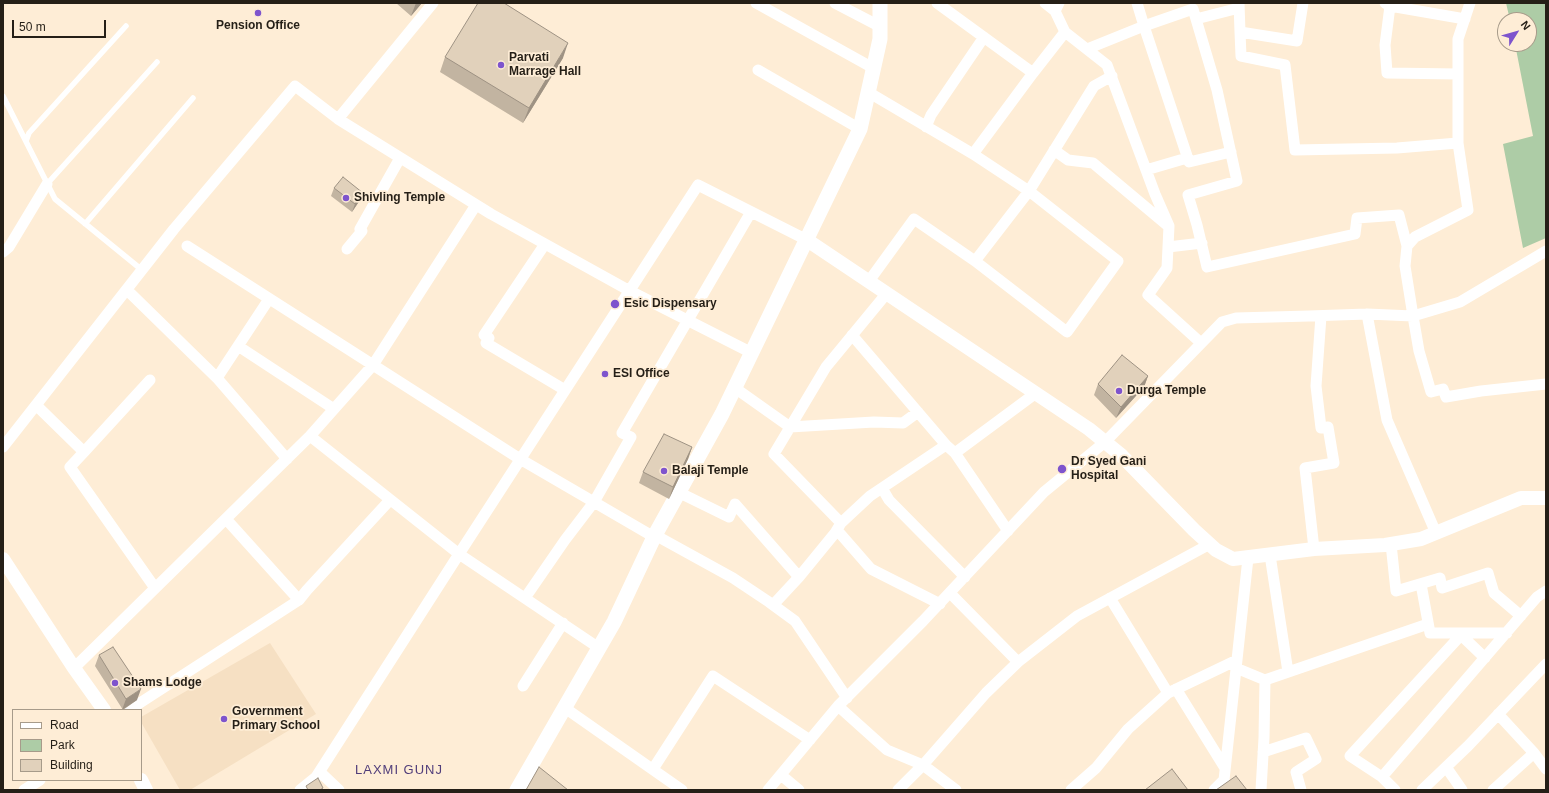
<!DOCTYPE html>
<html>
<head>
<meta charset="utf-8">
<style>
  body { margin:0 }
  #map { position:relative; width:1549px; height:793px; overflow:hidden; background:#feedd6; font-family:Helvetica,sans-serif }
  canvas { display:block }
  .frame { position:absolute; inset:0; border:4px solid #251f17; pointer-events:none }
  .legend { position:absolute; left:12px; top:709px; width:130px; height:72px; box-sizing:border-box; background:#feedd6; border:1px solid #a79b8a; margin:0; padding:5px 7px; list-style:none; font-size:12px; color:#251f17 }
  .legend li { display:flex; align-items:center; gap:8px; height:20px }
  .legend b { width:20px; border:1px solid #a79b8a }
  .north { position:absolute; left:1497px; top:12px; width:40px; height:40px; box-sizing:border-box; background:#feedd6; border:1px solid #a79b8a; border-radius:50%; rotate:53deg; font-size:11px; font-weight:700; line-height:16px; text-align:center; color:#251f17 }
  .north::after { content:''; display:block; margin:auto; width:14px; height:18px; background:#7e54cd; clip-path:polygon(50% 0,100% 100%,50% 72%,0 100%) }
  .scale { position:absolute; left:12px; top:20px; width:94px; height:18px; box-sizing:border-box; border:2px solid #251f17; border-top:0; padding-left:5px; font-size:12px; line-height:14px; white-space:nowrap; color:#251f17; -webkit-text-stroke:3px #feedd6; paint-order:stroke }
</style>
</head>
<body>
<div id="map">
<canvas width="1549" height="793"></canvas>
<div class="frame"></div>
<ul class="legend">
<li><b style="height:5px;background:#fff"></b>Road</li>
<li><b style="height:11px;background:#adcca6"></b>Park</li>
<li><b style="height:11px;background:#e1d1bb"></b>Building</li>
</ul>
<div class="north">N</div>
<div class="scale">50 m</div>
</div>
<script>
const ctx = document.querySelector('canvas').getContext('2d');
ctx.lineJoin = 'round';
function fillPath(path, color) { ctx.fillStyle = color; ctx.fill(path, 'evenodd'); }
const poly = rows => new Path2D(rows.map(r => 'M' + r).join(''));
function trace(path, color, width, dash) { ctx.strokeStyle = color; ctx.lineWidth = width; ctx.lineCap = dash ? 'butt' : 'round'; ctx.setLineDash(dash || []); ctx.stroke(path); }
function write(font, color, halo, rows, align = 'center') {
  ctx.font = font + ' Helvetica,sans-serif'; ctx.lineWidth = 3.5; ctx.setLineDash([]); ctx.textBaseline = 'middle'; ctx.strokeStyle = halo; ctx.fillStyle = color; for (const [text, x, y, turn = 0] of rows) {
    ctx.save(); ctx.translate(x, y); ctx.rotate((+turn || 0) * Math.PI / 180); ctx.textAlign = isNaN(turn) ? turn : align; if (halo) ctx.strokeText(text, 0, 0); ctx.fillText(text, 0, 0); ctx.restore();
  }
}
const built = poly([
  [270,643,316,714,190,790,180,790,141,722,141,717]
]);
const green = poly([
  [1506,3,1546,3,1546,238,1523,248,1503,144,1533,136,1515,44,1529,44,1529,20,1510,20]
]);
const service = poly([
  [3,96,55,199,142,270],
  [26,141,29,133,126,26],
  [47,184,157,62],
  [85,224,193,98]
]);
const minor = poly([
  [433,3,338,119,491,214,630,291,752,353],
  [756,3,873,68],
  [835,3,881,27],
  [1045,3,1055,11],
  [1239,3,1240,32,1297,41,1303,3],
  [1385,3,1390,6,1465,19],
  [1390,6,1385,45,1387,73,1458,74],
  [1239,8,1196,19,1217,90,1237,181,1188,195,1197,225,1207,267,1355,234,1357,218,1399,215,1407,246],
  [1196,19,1193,9,1144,26,1189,162,1231,152],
  [1065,32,1107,65,1155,194,1169,226,1167,268,1148,295,1201,343],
  [1240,32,1241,56,1285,65,1295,150,1397,148,1458,143],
  [1087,49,1144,26,1137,3],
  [758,70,860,129],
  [1033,73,1065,32,1055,11,1059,3],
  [868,92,973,154,1033,73,937,3],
  [926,127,931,115,984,37],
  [1054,150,1068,160,1093,163,1167,225],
  [1146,170,1187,158],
  [545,244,484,335,489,338,486,343,565,390],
  [187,246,520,459,654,537],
  [1168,247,1202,243],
  [347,249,362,231,360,229,400,158],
  [1546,251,1460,302,1413,316,1419,351,1431,392,1443,389,1446,397,1481,391,1546,384],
  [3,252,9,247,47,184],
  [975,261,1067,332,1118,261,1029,191,1094,86,1112,76],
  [869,281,914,219,975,261,1029,191,973,154],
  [127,290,217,378,269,299],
  [887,293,826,367,774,454,841,523,870,496,946,445,955,453,1036,393],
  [1367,314,1387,420,1436,533],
  [852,335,946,445],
  [238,346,334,409],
  [217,378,287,459],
  [735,388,790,427,874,422,903,423,918,412],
  [36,405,84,452,70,467,155,588],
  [310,436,459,554,599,648],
  [3,447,174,229,295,86,338,119],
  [84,452,150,380],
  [955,453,1008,531],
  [882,488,889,500,965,577],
  [678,492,729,517,735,504,799,577,835,533,841,523],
  [837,530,871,569,940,604],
  [655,535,733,578,769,602,795,621,847,698],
  [1391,544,1396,591,1440,578,1442,588,1488,573,1494,593,1521,616],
  [1314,549,1305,468,1334,463,1328,427,1321,428,1316,386,1321,316],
  [1270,555,1288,672],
  [1421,584,1430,633,1507,633],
  [950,593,1018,662],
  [525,598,565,540,594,502,631,437,622,433,751,212],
  [1110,598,1168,693],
  [299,600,307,590,390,500],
  [773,605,799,577],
  [74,668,310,436,373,365,476,205],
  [1236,668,1265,680,1264,738,1261,790],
  [1265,680,1428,624],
  [523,686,563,623],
  [1176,689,1225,768],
  [838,706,887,750,923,765,956,790],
  [565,708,682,790],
  [129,710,299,600,226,519],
  [1263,752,1306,738,1316,759,1296,772,1301,790],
  [1534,753,1546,769],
  [1446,767,1462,790],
  [653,769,713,676,810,740],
  [320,772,339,790],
  [781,775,799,790],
  [1382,777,1350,756,1461,635,1485,658],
  [24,790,40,780],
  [300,790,316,777,459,554,698,185,807,240],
  [768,790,838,706,923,621,1044,492,1105,442,1222,322,1236,318,1309,316,1367,314,1413,316,1405,266,1407,246,1415,237,1468,210,1458,143,1458,39,1470,3],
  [898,790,923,765,986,693,1018,662,1077,616,1210,544],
  [1071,790,1096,768,1128,729,1168,693,1237,660],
  [1214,790,1224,780,1248,558],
  [1395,790,1382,777,1537,597,1546,591],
  [1422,790,1468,746,1546,664],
  [1493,790,1534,753,1498,714]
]);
const tertiary = poly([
  [807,240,1089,429,1121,455,1194,530,1216,550,1233,559,1314,549,1385,545,1421,539,1521,498,1546,498],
  [3,559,74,668,104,710],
  [141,780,146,790]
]);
const secondary = poly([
  [517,790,614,622,655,535,722,414,860,129,880,39,880,3]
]);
const wall = poly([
  [396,3,422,3,411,16],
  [445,57,563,58,523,123,440,72],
  [334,188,360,200,352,212,331,196],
  [1148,376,1144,387,1116,418,1094,395,1098,384],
  [692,447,688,459,669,499,639,483,643,472],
  [99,655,137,700,123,710,95,666]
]);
const shadedWall = poly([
  [416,3,422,3,411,16],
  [568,43,563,58,523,123,529,108],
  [363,193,360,200,352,212,355,204],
  [1148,376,1144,387,1116,418,1121,407],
  [692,447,688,459,669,499,673,487],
  [141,689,137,700,122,710,126,699]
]);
const building = poly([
  [478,3,504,3,568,43,529,108,445,57,478,3],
  [343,177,363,193,355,204,334,188,343,177],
  [1122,355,1148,376,1121,407,1098,384,1122,355],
  [664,434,692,447,673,487,643,472,664,434],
  [113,647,141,689,126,699,99,655,113,647],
  [539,767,568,790,526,790,539,767],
  [1172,769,1188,790,1145,790,1172,769],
  [1236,776,1247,790,1216,790,1236,776],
  [318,778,323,788,320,790,308,790,306,786,318,778]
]);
const markers = [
  [258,13,4,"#7e54cd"],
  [501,65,4,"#7e54cd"],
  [346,198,4,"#7e54cd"],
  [615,304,5,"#7e54cd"],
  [605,374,4,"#7e54cd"],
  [1119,391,4,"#7e54cd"],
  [1062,469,5,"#7e54cd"],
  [664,471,4,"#7e54cd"],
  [115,683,4,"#7e54cd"],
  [224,719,4,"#7e54cd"]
];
const poiNames = [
  ["Pension Office",258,26,"center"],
  ["Parvati",509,58],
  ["Marrage Hall",509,72],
  ["Shivling Temple",354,198],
  ["Esic Dispensary",624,304],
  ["ESI Office",613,374],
  ["Durga Temple",1127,391],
  ["Dr Syed Gani",1071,462],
  ["Hospital",1071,476],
  ["Balaji Temple",672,471],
  ["Shams Lodge",123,683],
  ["Government",232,712],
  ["Primary School",232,726]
];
const neighbourhoodNames = [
  ["LAXMI GUNJ",399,770]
];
fillPath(built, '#f6e0c3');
fillPath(green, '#adcca6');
trace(service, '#fff', 5.5);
trace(minor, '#fff', 11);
trace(tertiary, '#fff', 14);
trace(secondary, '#fff', 15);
fillPath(wall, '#c2b4a1');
fillPath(shadedWall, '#9e9283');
fillPath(building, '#e1d1bb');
trace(building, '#9e9283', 1);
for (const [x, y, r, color] of markers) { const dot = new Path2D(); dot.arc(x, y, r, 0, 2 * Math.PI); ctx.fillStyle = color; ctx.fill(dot); trace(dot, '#feedd6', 1.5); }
write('bold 12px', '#251f17', '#feedd6', poiNames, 'left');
ctx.letterSpacing = '1px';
write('13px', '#503d7a', '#feedd6', neighbourhoodNames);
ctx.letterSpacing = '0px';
</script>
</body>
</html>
